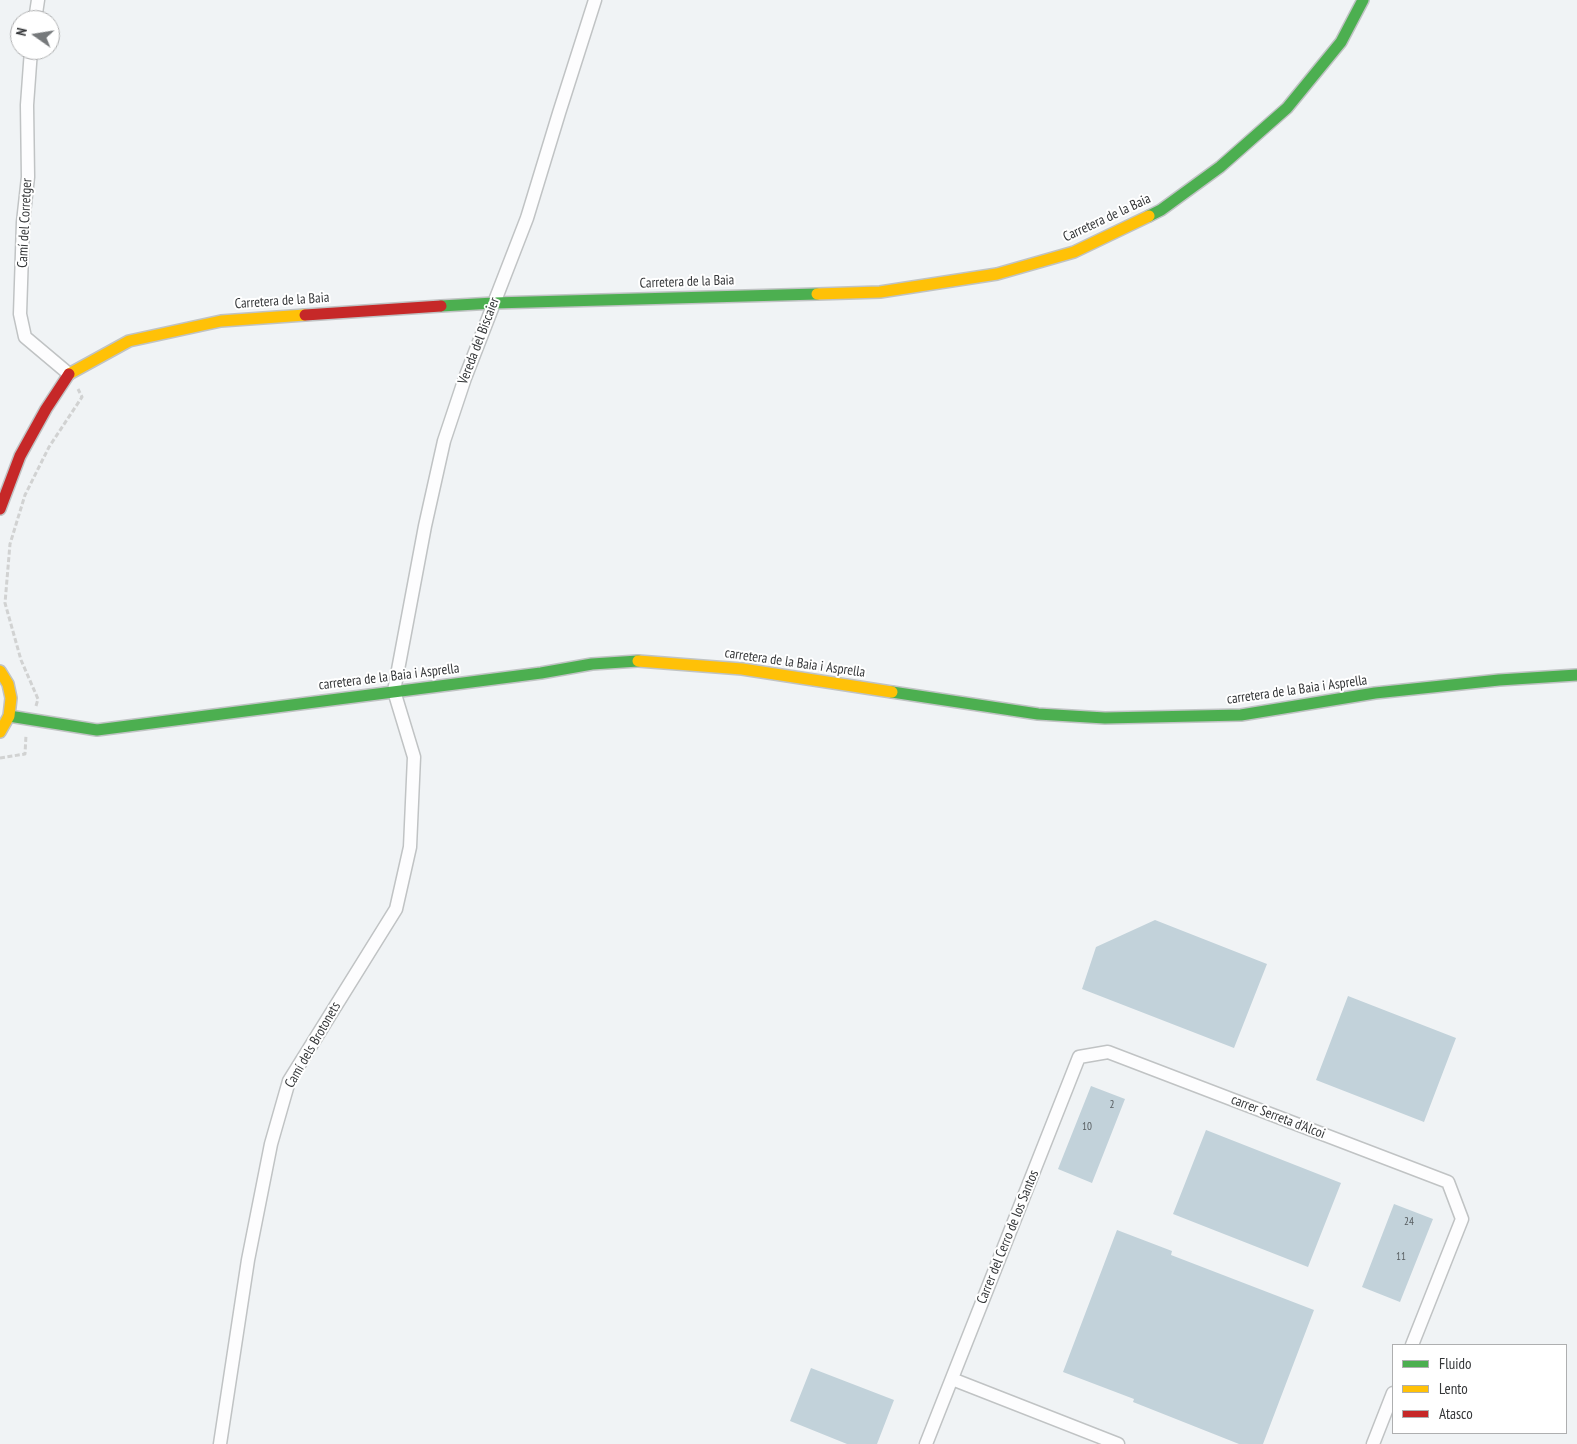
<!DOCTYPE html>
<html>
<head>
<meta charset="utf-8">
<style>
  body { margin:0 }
  #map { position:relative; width:1577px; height:1444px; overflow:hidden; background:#f0f3f5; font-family:"PT Sans Narrow",sans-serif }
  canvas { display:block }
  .legend { position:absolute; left:1392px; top:1344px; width:175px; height:90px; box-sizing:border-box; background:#fff; border:1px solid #aeafb0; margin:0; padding:6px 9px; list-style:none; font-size:15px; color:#353739 }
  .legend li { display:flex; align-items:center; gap:10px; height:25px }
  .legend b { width:25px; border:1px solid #aeafb0 }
  .north { position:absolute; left:10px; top:10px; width:50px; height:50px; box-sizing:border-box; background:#fff; border:1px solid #aeafb0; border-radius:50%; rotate:283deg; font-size:14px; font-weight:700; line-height:20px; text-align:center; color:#353739 }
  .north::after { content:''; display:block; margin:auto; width:18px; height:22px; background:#76797b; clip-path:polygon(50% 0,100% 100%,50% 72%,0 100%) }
</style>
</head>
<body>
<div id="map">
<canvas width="1577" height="1444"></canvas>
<ul class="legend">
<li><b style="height:6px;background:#4caf50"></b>Fluido</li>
<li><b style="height:6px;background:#ffc107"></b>Lento</li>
<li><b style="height:6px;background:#c62828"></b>Atasco</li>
</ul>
<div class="north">N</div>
</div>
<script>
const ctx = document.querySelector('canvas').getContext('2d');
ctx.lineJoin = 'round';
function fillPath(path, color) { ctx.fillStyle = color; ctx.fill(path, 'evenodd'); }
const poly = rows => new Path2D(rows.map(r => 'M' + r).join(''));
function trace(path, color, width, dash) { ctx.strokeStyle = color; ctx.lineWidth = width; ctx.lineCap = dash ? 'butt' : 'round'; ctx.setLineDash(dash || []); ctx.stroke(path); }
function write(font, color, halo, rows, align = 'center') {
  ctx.font = font + ' "PT Sans Narrow",sans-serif'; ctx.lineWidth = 4; ctx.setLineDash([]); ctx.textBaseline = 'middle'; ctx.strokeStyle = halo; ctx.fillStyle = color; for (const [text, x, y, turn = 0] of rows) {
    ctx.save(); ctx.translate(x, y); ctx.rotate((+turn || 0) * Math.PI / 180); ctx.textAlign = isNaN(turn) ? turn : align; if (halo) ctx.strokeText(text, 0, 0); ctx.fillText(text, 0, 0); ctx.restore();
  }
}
const building = poly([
  [1155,920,1267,964,1234,1048,1082,989,1096,947],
  [1348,996,1456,1038,1424,1122,1316,1080],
  [1091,1086,1125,1099,1092,1183,1058,1169],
  [1206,1130,1341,1183,1308,1267,1173,1214],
  [1394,1204,1433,1219,1400,1302,1362,1287],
  [1117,1230,1172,1251,1171,1255,1314,1310,1263,1444,1239,1444,1133,1402,1134,1399,1063,1372],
  [811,1368,894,1400,877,1444,847,1444,790,1421]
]);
const path = poly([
  [36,706,38,699,21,660,5,603,10,544,25,495,49,447,82,397,78,389],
  [0,758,25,754,26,735]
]);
const street = poly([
  [35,20,38,0],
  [31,50,27,105,28,177,23,222,20,314,25,337,69,374],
  [952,1379,1118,1444],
  [220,1444,248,1260,271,1144,289,1081,396,909,410,847,414,757,394,691,425,526,444,441,465,378,527,218,559,113,595,0],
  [926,1444,1079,1057,1108,1052,1448,1182,1462,1219,1412,1345],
  [1373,1444,1393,1393]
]);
const fast = poly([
  [1149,216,1161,210,1220,167,1287,108,1341,42,1363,0],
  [441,306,494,303,817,294],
  [892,692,1038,714,1105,718,1241,715,1375,693,1499,680,1577,675],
  [9,716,97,730,541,673,592,664,638,661]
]);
const slow = poly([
  [817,294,880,292,997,274,1074,252,1149,216],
  [69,374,129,341,221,321,305,315],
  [638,661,742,669,892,692],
  [0,671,8,684,11,698,9,716,0,732]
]);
const jam = poly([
  [305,315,441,306],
  [0,509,20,456,46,409,69,374]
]);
const numberNames = [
  ["2",1112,1105],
  ["10",1087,1127],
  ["24",1409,1222],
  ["11",1401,1257]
];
const streetNames = [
  ["Carretera de la Baia",1107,218,-25],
  ["Camí del Corretger",25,223,-87],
  ["Carretera de la Baia",687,282,-2],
  ["Carretera de la Baia",282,301,-4],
  ["Vereda del Biscaier",479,341,-69],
  ["carretera de la Baia i Asprella",795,663,8],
  ["carretera de la Baia i Asprella",389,677,-7],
  ["carretera de la Baia i Asprella",1297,690,-8],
  ["Camí dels Brotonets",313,1045,-60],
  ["carrer Serreta d'Alcoi",1278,1117,21],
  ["Carrer del Cerro de los Santos",1008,1237,-68]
];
fillPath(building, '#c2d2da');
trace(street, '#c0c3c4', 15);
trace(fast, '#c0c3c4', 14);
trace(slow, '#c0c3c4', 14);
trace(jam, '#c0c3c4', 14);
trace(path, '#d1d2d2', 3, [5, 2.5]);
trace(street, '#fdfdfe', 12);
trace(fast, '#4caf50', 11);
trace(slow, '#ffc107', 11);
trace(jam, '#c62828', 11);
write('11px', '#585e61', null, numberNames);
write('14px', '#353739', '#fff', streetNames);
</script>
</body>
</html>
